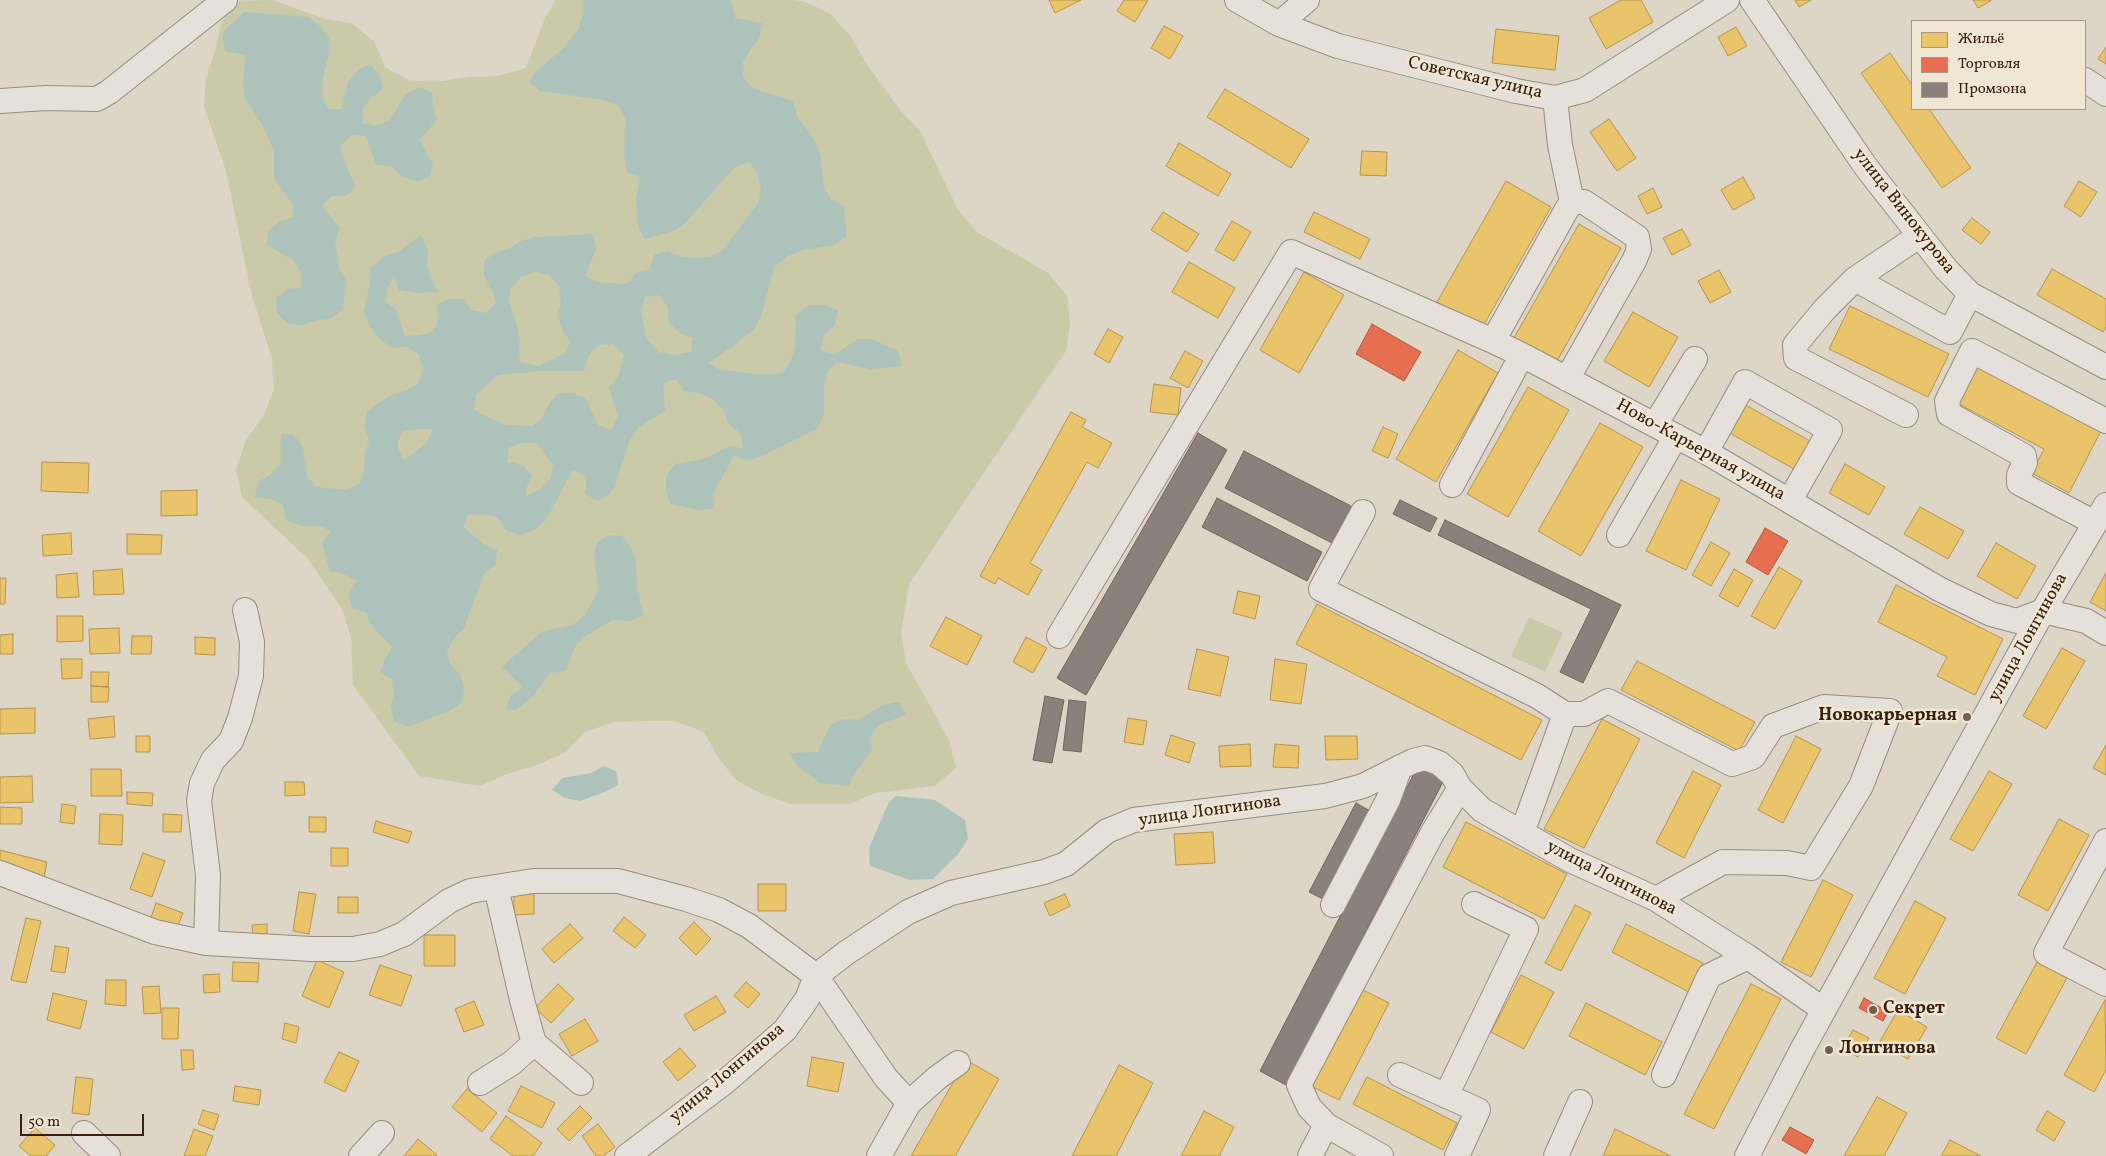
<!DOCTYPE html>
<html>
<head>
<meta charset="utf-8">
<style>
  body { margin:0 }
  #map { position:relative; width:2106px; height:1156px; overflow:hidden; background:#ddd6c7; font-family:Vollkorn,serif }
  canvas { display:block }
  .legend { position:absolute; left:1911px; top:20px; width:175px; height:90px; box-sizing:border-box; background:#efe6d4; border:1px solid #a79786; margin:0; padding:6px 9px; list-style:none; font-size:15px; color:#3b2010 }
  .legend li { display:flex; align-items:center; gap:10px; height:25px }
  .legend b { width:25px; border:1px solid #a79786 }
  .scale { position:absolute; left:20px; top:1114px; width:124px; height:22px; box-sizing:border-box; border:2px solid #3b2010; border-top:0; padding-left:6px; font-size:15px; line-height:18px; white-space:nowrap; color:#3b2010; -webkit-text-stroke:4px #efe6d4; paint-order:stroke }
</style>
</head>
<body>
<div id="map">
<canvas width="2106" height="1156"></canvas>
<ul class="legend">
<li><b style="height:14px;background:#e9c46a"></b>Жильё</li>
<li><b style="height:14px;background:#e76f51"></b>Торговля</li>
<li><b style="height:14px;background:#8a817c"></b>Промзона</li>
</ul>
<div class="scale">50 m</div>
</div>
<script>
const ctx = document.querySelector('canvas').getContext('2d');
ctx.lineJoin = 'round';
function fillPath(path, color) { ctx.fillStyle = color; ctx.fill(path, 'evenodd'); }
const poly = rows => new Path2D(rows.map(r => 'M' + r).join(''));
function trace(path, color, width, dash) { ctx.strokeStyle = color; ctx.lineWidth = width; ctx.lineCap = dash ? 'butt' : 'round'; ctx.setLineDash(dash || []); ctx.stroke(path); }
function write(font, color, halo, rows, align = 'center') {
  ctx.font = font + ' Vollkorn,serif'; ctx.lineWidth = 5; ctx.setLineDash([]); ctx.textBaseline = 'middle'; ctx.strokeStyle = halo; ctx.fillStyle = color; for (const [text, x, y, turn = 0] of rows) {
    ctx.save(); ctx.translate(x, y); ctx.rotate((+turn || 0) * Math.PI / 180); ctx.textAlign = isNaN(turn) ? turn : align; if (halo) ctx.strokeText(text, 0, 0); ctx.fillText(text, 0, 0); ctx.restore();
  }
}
const green = poly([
  [273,0,325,19,351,23,374,41,385,67,410,81,443,81,469,77,498,76,526,68,546,16,556,0,795,0,806,2,831,14,851,37,866,63,899,109,920,131,958,210,977,232,1048,273,1067,296,1070,323,1066,351,909,584,901,634,906,663,949,740,956,768,934,786,876,793,849,804,790,804,762,794,736,780,718,757,704,732,675,721,644,721,614,722,586,732,564,753,537,765,507,774,480,786,419,776,353,685,351,638,342,609,308,559,242,497,236,469,246,440,264,415,274,389,272,359,251,292,226,171,204,107,206,78,215,51,221,23,239,1],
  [1529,617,1563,633,1545,672,1511,656]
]);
const water = poly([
  [583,0,731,0,735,18,762,23,759,39,750,50,743,62,743,77,752,88,793,101,797,116,815,141,820,154,824,187,831,199,844,206,847,235,834,245,802,250,788,256,774,267,762,314,756,327,732,347,708,363,720,370,768,375,783,373,791,361,795,346,796,315,809,305,824,305,838,310,835,325,824,335,820,349,834,355,858,339,872,339,898,351,902,366,870,369,837,362,827,373,824,386,824,416,817,429,762,456,747,461,734,455,713,494,714,508,699,510,671,504,666,491,666,475,676,464,704,459,730,446,743,449,741,434,729,424,723,410,713,399,699,393,684,391,676,379,663,383,665,411,639,427,630,439,616,482,610,494,598,501,585,494,587,477,573,470,546,520,534,530,521,535,507,531,497,517,483,514,468,515,463,527,484,544,497,550,496,564,484,573,464,628,454,638,447,651,450,664,460,674,464,689,462,702,449,711,408,727,394,721,391,706,394,693,393,679,380,673,385,659,392,647,372,626,366,613,352,608,349,594,357,581,344,574,330,571,322,543,331,532,323,526,301,526,286,520,283,505,271,499,255,497,258,482,271,474,281,463,281,434,294,435,303,447,307,476,316,487,346,490,359,484,364,470,365,455,369,441,365,426,367,411,391,395,405,391,418,384,423,370,419,355,407,347,392,348,380,339,370,326,364,312,370,283,369,269,383,257,398,252,421,235,428,250,427,264,431,278,438,292,417,293,399,290,394,277,387,289,385,302,396,309,405,336,420,335,433,332,439,319,437,304,450,299,464,299,471,310,486,313,496,303,492,289,484,276,484,261,496,252,509,249,521,241,535,237,593,234,596,249,585,276,597,282,627,284,636,273,650,269,654,255,668,251,682,257,696,258,710,257,722,251,759,202,761,188,757,174,750,162,735,167,686,222,674,231,645,239,638,226,636,199,640,177,627,172,624,155,626,120,618,105,603,100,540,91,529,82,537,70,562,50,579,28,583,13],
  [535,271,549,275,559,286,561,301,558,315,562,330,570,341,564,354,539,366,520,362,518,329,509,302,511,287,521,277],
  [659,295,668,307,668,322,680,333,693,338,691,352,675,355,658,352,646,338,641,310,645,297],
  [614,344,624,355,618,377,609,388,618,416,611,430,598,425,586,399,573,393,558,393,549,404,543,417,533,426,505,425,474,410,476,395,498,375,540,371,584,371,588,356,598,345],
  [417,429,432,429,428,442,404,461,397,445,402,431],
  [523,443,537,443,554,466,550,479,541,489,526,496,526,489,532,476,523,465,507,462,509,447],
  [244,12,308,17,320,26,329,38,329,53,322,82,322,95,328,109,342,109,348,82,358,70,370,64,380,75,383,89,371,98,362,109,363,123,376,126,389,121,405,95,420,87,432,93,433,107,437,120,419,140,433,164,429,177,416,182,402,176,391,166,376,165,366,136,352,135,341,145,343,159,356,186,346,196,332,196,322,206,340,228,335,241,339,268,346,280,343,309,330,319,317,320,303,325,288,324,277,313,276,298,287,289,301,288,301,272,293,260,267,245,268,231,281,221,294,217,292,203,274,179,274,151,262,124,245,98,243,84,246,55,225,51,222,33],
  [609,535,622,536,631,548,636,560,637,588,643,616,628,621,613,620,587,635,576,645,565,671,550,673,533,696,516,710,506,709,511,695,523,687,502,667,543,631,573,625,584,616,599,590,594,557,597,542],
  [899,702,906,715,878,725,870,737,872,751,854,774,849,786,820,783,797,765,789,753,818,752,830,725,843,719,858,720,883,705],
  [604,766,616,771,618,785,605,792,580,801,565,798,552,790,562,778,591,773],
  [896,796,935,800,965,820,968,839,958,854,933,879,910,880,870,866,869,848,889,802]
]);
const homes = poly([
  [1049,0,1081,0,1055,13,1049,0],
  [1124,0,1148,0,1135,22,1117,11,1124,0],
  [1621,0,1641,0,1653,22,1606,49,1589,18,1621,0],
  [1795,0,1811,0,1799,7,1795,0],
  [1973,0,1991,0,1991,1,1978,8,1973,0],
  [1164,26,1183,36,1170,59,1151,48,1164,26],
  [1736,27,1747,46,1728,56,1718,37,1736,27],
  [1496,29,1559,36,1555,70,1492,63,1496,29],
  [2106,47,2106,64,2098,59,2106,47],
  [1890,53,1912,85,1912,109,1929,109,1971,168,1942,188,1861,73,1890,53],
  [1225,89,1309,139,1291,168,1207,117,1225,89],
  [1609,119,1636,158,1617,171,1590,132,1609,119],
  [1179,143,1231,174,1218,196,1166,166,1179,143],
  [1362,151,1387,152,1386,176,1360,175,1362,151],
  [1743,177,1755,198,1733,210,1721,190,1743,177],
  [1506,181,1551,207,1482,328,1437,302,1506,181],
  [2079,181,2097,192,2081,217,2064,206,2079,181],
  [1653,188,1662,207,1647,214,1638,196,1653,188],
  [1163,212,1199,234,1187,252,1151,230,1163,212],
  [1314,212,1370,239,1360,259,1304,232,1314,212],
  [1972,218,1990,232,1981,244,1962,230,1972,218],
  [1232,221,1251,232,1234,261,1215,250,1232,221],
  [1579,224,1621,248,1553,368,1511,343,1579,224],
  [1682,229,1691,245,1672,255,1663,238,1682,229],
  [1189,262,1235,288,1218,318,1172,292,1189,262],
  [2052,269,2106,299,2106,327,2103,332,2037,295,2052,269],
  [1719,270,1731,292,1710,303,1698,281,1719,270],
  [1304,272,1344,295,1299,373,1260,350,1304,272],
  [1850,306,1949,354,1928,397,1829,349,1850,306],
  [1633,312,1678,337,1649,387,1604,361,1633,312],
  [1108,329,1123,337,1109,363,1094,354,1108,329],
  [1458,350,1498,373,1436,482,1396,459,1458,350],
  [1185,351,1203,361,1188,388,1170,378,1185,351],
  [1973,362,2102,429,2069,493,2032,473,2044,449,1953,401,1973,362],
  [1154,384,1181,388,1178,415,1150,412,1154,384],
  [1528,387,1569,410,1508,517,1467,494,1528,387],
  [1742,403,1810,441,1794,469,1726,431,1742,403],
  [1071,412,1086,420,1082,427,1112,443,1098,468,1087,462,1030,563,1042,570,1028,595,998,578,995,584,980,576,1071,412],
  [1600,423,1643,447,1581,556,1538,531,1600,423],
  [1383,427,1398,434,1388,458,1372,451,1383,427],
  [42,462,89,463,88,493,41,491,42,462],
  [1845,464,1885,487,1869,515,1829,493,1845,464],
  [1681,480,1720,499,1686,570,1646,551,1681,480],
  [197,490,197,515,161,516,161,491,197,490],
  [1920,507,1964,531,1948,559,1904,534,1920,507],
  [71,533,72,554,43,556,42,535,71,533],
  [127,534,162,535,161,554,127,554,127,534],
  [1711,542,1730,553,1711,586,1692,575,1711,542],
  [1996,543,2036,566,2017,599,1977,576,1996,543],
  [1779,567,1802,581,1775,629,1751,616,1779,567],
  [122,569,124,594,94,595,93,571,122,569],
  [1734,569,1753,580,1738,607,1719,596,1734,569],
  [77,573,79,597,57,598,56,575,77,573],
  [2106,573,2106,611,2090,602,2106,573],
  [0,578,6,578,5,604,0,604,0,578],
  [1896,585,2003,639,1975,695,1937,676,1947,657,1878,622,1896,585],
  [1238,591,1260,596,1255,619,1233,613,1238,591],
  [1317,604,1542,720,1521,760,1296,644,1317,604],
  [57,616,83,616,83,641,57,642,57,616],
  [946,617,982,636,967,665,930,646,946,617],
  [119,628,120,653,90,654,89,629,119,628],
  [13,634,13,654,0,654,0,635,13,634],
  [132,636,152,636,151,654,131,654,132,636],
  [195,637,215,638,215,655,195,654,195,637],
  [1026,637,1047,648,1033,673,1013,662,1026,637],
  [2062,648,2085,661,2046,729,2023,716,2062,648],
  [1197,649,1229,657,1220,696,1188,689,1197,649],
  [61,659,82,659,82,678,62,679,61,659],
  [1275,659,1307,664,1301,704,1270,700,1275,659],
  [1637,661,1755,722,1739,751,1621,690,1637,661],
  [91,672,109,672,108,687,91,686,91,672],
  [91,686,109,687,108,702,91,702,91,686],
  [35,708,35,733,0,734,0,709,35,708],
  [114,716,115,737,90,739,88,719,114,716],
  [1128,718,1147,721,1143,745,1124,742,1128,718],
  [1602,719,1640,739,1584,848,1544,829,1602,719],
  [1171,735,1195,743,1189,763,1165,755,1171,735],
  [136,736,150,736,150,752,136,752,136,736],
  [1325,736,1357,736,1358,759,1326,760,1325,736],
  [1796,736,1821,749,1783,823,1758,810,1796,736],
  [1250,744,1251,766,1220,767,1219,746,1250,744],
  [1275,744,1299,746,1298,768,1273,767,1275,744],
  [2106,745,2106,775,2093,768,2106,745],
  [91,769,121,769,122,796,91,796,91,769],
  [1693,771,1721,785,1684,858,1656,843,1693,771],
  [1989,771,2012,784,1973,851,1950,839,1989,771],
  [32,776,33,802,0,803,0,777,32,776],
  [285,782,304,782,305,795,285,796,285,782],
  [127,792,153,793,152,806,127,804,127,792],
  [62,804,76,806,74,824,60,822,62,804],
  [0,807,22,808,22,824,0,824,0,807],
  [100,814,123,815,122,845,99,844,100,814],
  [163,814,182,815,181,832,163,832,163,814],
  [309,817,326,817,326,832,309,832,309,817],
  [2059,819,2089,835,2048,911,2018,895,2059,819],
  [376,821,412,832,408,843,373,832,376,821],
  [1466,822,1567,874,1544,919,1443,867,1466,822],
  [1213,832,1215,863,1176,865,1174,834,1213,832],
  [331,848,348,848,348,866,331,866,331,848],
  [0,850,47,862,44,877,0,867,0,850],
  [143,853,165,861,152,897,130,889,143,853],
  [1823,880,1853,895,1811,977,1781,962,1823,880],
  [758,884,786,884,786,911,758,911,758,884],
  [299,892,316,894,309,934,293,931,299,892],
  [514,894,534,894,534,914,514,915,514,894],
  [1065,894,1070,906,1050,916,1044,903,1065,894],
  [338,897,358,897,358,913,338,913,338,897],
  [1915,901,1946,918,1905,994,1874,978,1915,901],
  [156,903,183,913,177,928,151,918,156,903],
  [1575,905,1591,913,1561,971,1545,963,1575,905],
  [624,917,646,935,635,948,613,931,624,917],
  [26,918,41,921,26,983,11,980,26,918],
  [694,922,711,939,696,955,679,938,694,922],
  [267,924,267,937,253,938,252,925,267,924],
  [570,924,583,938,554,963,542,949,570,924],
  [1626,924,1703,963,1689,992,1612,952,1626,924],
  [424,935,455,935,455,966,424,966,424,935],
  [55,946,69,948,65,973,51,971,55,946],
  [317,960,344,972,329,1008,302,996,317,960],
  [233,962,259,963,258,982,232,981,233,962],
  [2037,962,2067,978,2026,1054,1996,1038,2037,962],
  [380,965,412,976,401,1006,369,995,380,965],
  [219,974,220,992,204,993,203,975,219,974],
  [1521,975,1554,992,1524,1049,1491,1032,1521,975],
  [106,980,126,980,126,1006,105,1004,106,980],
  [746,982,760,994,748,1008,734,996,746,982],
  [558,984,574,999,551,1023,535,1008,558,984],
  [1751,984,1781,999,1714,1129,1684,1114,1751,984],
  [159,986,161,1013,144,1014,142,987,159,986],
  [1359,988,1389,1003,1339,1100,1309,1085,1359,988],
  [53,993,87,1001,80,1029,47,1020,53,993],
  [716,996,726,1012,694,1031,684,1015,716,996],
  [2105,1000,2106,1070,2094,1092,2064,1075,2105,1000],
  [474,1001,484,1025,464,1032,455,1009,474,1001],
  [1586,1003,1662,1042,1645,1075,1569,1036,1586,1003],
  [162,1008,179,1008,178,1039,162,1039,162,1008],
  [1898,1010,1927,1027,1908,1059,1879,1043,1898,1010],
  [585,1019,598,1041,572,1056,559,1034,585,1019],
  [285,1023,299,1027,296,1043,282,1039,285,1023],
  [1853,1030,1869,1038,1858,1057,1842,1049,1853,1030],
  [680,1048,696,1066,678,1081,663,1062,680,1048],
  [181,1050,193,1050,194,1069,182,1070,181,1050],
  [339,1052,359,1061,345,1092,324,1082,339,1052],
  [812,1057,844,1063,838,1092,807,1086,812,1057],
  [966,1060,999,1079,955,1156,911,1156,966,1060],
  [1119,1065,1153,1083,1116,1156,1072,1156,1119,1065],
  [76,1077,93,1079,89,1115,72,1113,76,1077],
  [1367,1077,1457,1123,1443,1150,1353,1104,1367,1077],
  [235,1086,261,1090,259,1105,233,1101,235,1086],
  [521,1086,555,1103,542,1128,508,1111,521,1086],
  [467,1089,497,1113,482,1132,452,1107,467,1089],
  [1877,1097,1907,1113,1884,1156,1844,1156,1877,1097],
  [580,1106,592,1118,569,1141,557,1129,580,1106],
  [203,1110,219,1115,214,1130,198,1124,203,1110],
  [1204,1111,1234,1127,1219,1156,1181,1156,1204,1111],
  [2047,1111,2065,1122,2054,1141,2036,1130,2047,1111],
  [506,1116,542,1143,533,1156,513,1156,490,1139,506,1116],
  [598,1124,615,1147,603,1156,596,1156,582,1136,598,1124],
  [35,1128,55,1145,46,1156,31,1156,19,1146,35,1128],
  [194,1129,213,1136,205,1156,184,1156,194,1129],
  [1615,1129,1671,1156,1603,1156,1615,1129],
  [418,1139,437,1155,436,1156,404,1156,418,1139],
  [1950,1140,1981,1156,1941,1156,1950,1140]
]);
const shops = poly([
  [1372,324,1421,352,1404,381,1356,354,1372,324],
  [1765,528,1788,541,1768,575,1746,562,1765,528],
  [1864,998,1888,1012,1883,1021,1859,1008,1864,998],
  [1790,1127,1814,1140,1806,1154,1782,1140,1790,1127]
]);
const industry = poly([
  [1198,433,1227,450,1086,695,1057,678,1198,433],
  [1244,451,1351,506,1332,543,1225,488,1244,451],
  [1217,498,1322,552,1307,581,1202,527,1217,498],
  [1400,500,1437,518,1430,532,1393,514,1400,500],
  [1445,520,1621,605,1583,683,1560,672,1591,609,1438,535,1445,520],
  [1045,696,1064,700,1052,763,1033,760,1045,696],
  [1069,700,1086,702,1081,752,1063,750,1069,700],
  [1418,766,1444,780,1286,1085,1260,1071,1418,766],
  [1356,803,1372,812,1325,900,1309,892,1356,803]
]);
const minor = poly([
  [1237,0,1279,24,1338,46,1516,91,1555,98,1585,90,1727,0],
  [1752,0,1866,167,1946,269,1970,294,2106,367],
  [1279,24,1307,0],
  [2085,80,2106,94],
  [1555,98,1560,145,1572,202],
  [0,101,46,98,97,99,109,92,225,0],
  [1855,279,1950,332,1970,294],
  [1493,341,1567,209,1572,202,1584,202,1637,237,1639,249,1634,261,1567,379],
  [1906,415,1796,358,1795,345,1825,309,1855,279,1919,236],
  [1655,425,1695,359],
  [1706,452,1745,382,1830,430,1790,500],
  [1452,485,1522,355],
  [1363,512,1321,589,1537,696,1565,714],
  [2095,523,2019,483,2019,475,2025,463,2024,456,1949,414,1947,401,1972,351,2106,421],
  [1619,535,1676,436],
  [1059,636,1291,252,1493,341,1522,355,1706,452,1939,589,1991,614,2017,621,2043,611,2086,621,2106,633],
  [1522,833,1565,714,1584,714,1608,701,1732,764,1753,757,1773,726,1824,707,1890,711,1861,786,1811,868,1787,863,1723,862,1656,899],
  [2106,841,2046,953,2106,984],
  [0,873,155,932,206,943,311,949,353,949,380,944,404,934,449,901,470,891,533,881,618,881,686,899,719,910,749,926,816,976,886,1078,909,1103],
  [1333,905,1388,800,1400,767],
  [206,943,208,875,199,801,202,783,213,760,231,741,240,718,251,676,252,642,245,610],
  [534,1043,581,1083],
  [1400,1075,1478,1110,1457,1156],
  [1664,1075,1709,976,1748,957],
  [480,1083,512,1063,534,1043,522,1000,496,887],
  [1446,1096,1526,929,1474,904],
  [84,1133,108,1156],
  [361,1156,382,1133],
  [627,1156,725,1082,785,1030,807,999,816,976,846,953,908,912,951,893,1044,872,1066,864,1107,831,1134,820,1325,796,1363,786,1413,761,1425,758,1439,763,1452,774,1460,788,1482,810,1570,860,1656,899,1748,957,1824,1010],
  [879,1156,909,1103,938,1077,958,1063],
  [1310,1156,1326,1125],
  [1381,1156,1326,1125,1309,1107,1299,1085,1433,832,1460,788],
  [1556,1156,1580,1102],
  [1747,1156,1803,1048,2043,611,2106,505]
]);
const markers = [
  [1967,717,5,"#746050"],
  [1873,1010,5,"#746050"],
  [1829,1050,5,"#746050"]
];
const streetNames = [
  ["Советская улица",1475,79,13],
  ["улица Винокурова",1903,212,52],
  ["Ново-Карьерная улица",1700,451,29],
  ["улица Лонгинова",2029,638,-61],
  ["улица Лонгинова",1210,812,-8],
  ["улица Лонгинова",1611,879,27],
  ["улица Лонгинова",728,1074,-40]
];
const poiNames = [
  ["Новокарьерная",1957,717,"right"],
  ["Секрет",1883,1010],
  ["Лонгинова",1839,1050]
];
fillPath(green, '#cac9a8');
fillPath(water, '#acc2ba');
fillPath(homes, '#e9c46a');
trace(homes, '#b5934f', 1);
fillPath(shops, '#e76f51');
trace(shops, '#b3573e', 1);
fillPath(industry, '#8a817c');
trace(industry, '#72645c', 1);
trace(minor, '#948c82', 26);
trace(minor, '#e5e1da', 24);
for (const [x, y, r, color] of markers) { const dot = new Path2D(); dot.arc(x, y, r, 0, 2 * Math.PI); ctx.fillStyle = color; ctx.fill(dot); trace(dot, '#efe6d4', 2); }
write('18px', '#3b2010', '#efe6d4', streetNames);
write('bold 18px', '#3b2010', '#efe6d4', poiNames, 'left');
</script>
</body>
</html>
